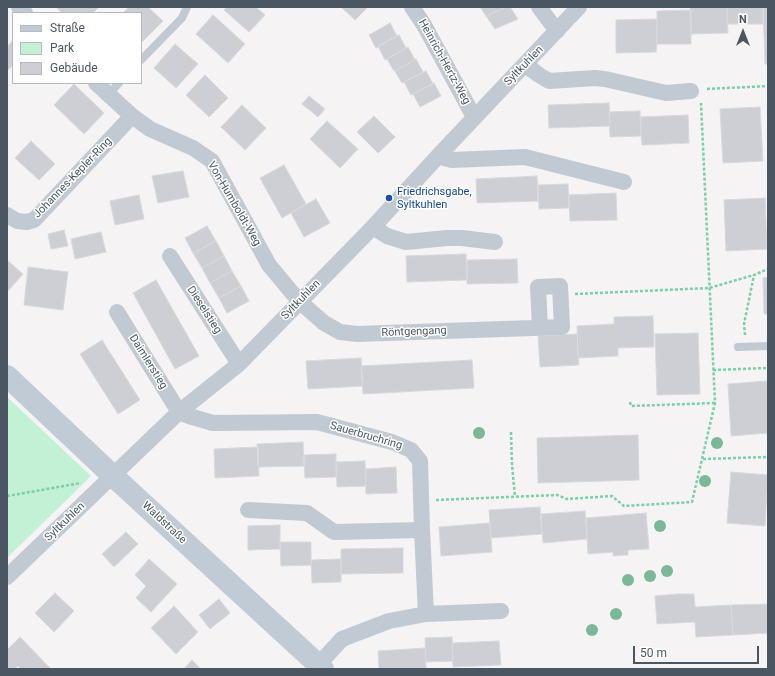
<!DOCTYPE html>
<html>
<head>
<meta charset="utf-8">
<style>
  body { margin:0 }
  #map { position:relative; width:775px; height:676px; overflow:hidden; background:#f5f3f3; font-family:Roboto,sans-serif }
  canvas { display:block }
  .frame { position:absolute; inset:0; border:8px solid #4a5661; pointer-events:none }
  .legend { position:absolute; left:12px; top:12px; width:130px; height:72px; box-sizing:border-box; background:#fff; border:1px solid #b7bbc0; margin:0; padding:5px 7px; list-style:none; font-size:12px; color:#4a5661 }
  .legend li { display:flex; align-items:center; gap:8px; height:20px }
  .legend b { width:20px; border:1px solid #b7bbc0 }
  .north { position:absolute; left:723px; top:12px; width:40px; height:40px; -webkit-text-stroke:3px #fff; paint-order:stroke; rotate:0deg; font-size:11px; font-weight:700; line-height:16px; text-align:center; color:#4a5661 }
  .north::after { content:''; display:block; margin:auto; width:14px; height:18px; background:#4a5661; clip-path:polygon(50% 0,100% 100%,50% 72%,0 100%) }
  .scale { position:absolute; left:633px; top:646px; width:126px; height:18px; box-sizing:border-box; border:2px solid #4a5661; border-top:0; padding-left:5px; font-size:12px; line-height:14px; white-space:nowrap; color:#4a5661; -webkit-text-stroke:3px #fff; paint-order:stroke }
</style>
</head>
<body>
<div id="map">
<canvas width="775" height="676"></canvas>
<div class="frame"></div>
<ul class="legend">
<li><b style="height:5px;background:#c1cbd6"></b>Straße</li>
<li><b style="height:11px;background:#c3f1d5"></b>Park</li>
<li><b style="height:11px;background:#cdcfd5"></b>Gebäude</li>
</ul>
<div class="north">N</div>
<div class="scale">50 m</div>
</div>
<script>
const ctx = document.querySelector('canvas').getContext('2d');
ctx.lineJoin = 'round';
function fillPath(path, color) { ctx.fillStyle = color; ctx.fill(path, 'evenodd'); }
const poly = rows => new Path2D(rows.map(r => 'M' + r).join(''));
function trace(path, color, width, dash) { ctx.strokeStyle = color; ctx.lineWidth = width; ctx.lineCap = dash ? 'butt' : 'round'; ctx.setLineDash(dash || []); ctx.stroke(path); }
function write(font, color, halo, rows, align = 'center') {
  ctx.font = font + ' Roboto,sans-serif'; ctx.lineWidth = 3; ctx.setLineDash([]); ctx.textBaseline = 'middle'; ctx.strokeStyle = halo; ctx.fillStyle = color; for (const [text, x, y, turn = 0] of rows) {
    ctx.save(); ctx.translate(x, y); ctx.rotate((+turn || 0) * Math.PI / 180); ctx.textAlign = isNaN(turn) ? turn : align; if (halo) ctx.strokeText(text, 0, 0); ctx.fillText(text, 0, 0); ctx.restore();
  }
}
const green = poly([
  [7,397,91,476,7,558]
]);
const building = poly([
  [56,7,99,7,93,13,62,13,56,7],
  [129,7,148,7,163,21,141,43,141,13,123,13,129,7],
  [227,7,256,7,265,15,249,32,224,10,227,7],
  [341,7,368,7,355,20,341,7],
  [480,7,507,7,486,16,480,7],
  [507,7,510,7,518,19,495,29,486,16,507,7],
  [690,7,727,7,728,33,691,34,690,7],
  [727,7,763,7,763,24,727,24,727,7],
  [763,7,768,7,768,64,765,64,763,7],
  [691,10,691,44,657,44,657,11,691,10],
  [213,15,245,44,228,63,196,34,213,15],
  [657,19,657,44,656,52,616,53,616,20,657,19],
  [390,23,397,36,376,48,369,35,390,23],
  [399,35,406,48,385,60,378,46,399,35],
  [13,40,13,65,8,70,7,68,7,47,13,40],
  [175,44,198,64,176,88,154,68,175,44],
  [408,47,415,60,394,71,387,59,408,47],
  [416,59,423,72,402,83,395,71,416,59],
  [426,71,433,84,411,95,404,82,426,71],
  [205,75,228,98,209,117,186,95,205,75],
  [434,83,441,96,420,107,413,94,434,83],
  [74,84,104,113,84,134,54,105,74,84],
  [309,96,325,109,318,117,302,104,309,96],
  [609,103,610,126,549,128,548,105,609,103],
  [242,105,266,128,245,150,221,127,242,105],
  [760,107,763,161,723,163,720,109,760,107],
  [640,111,641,136,610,137,609,112,640,111],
  [688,115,689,143,642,145,640,117,688,115],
  [374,116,395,137,378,153,357,132,374,116],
  [327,121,358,149,340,168,310,139,327,121],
  [31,141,55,164,39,180,15,158,31,141],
  [284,165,306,204,282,218,260,178,284,165],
  [183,171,189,197,158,203,152,176,183,171],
  [537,176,538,201,477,203,476,179,537,176],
  [568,184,569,208,539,209,538,185,568,184],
  [616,193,617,220,570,221,569,195,616,193],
  [139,195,144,219,115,225,110,201,139,195],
  [765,198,767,249,726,251,724,200,765,198],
  [316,199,330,223,304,237,291,213,316,199],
  [207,226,216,241,193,253,185,238,207,226],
  [64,230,68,246,51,249,48,234,64,230],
  [101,232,106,252,75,259,71,239,101,232],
  [216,241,224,256,202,268,193,253,216,241],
  [466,254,467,280,407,282,406,256,466,254],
  [224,256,232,271,210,283,202,268,224,256],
  [517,259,518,283,467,284,467,260,517,259],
  [7,260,23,274,7,292,7,260],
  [28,267,68,272,63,310,24,305,28,267],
  [232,271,241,286,219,298,210,283,232,271],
  [768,277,768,314,764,314,763,278,768,277],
  [156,280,199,356,175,369,133,293,156,280],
  [241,286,249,301,227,313,219,298,241,286],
  [653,316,654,347,618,348,618,356,578,358,577,326,614,324,614,317,653,316],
  [698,333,700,394,657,395,655,334,698,333],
  [577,334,579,365,540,367,538,336,577,334],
  [102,340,140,400,118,414,80,354,102,340],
  [361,358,363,386,308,389,306,361,361,358],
  [472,360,474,388,363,394,361,366,472,360],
  [767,381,768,433,731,436,728,384,767,381],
  [638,435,639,480,538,483,537,438,638,435],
  [303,442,304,466,258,467,257,444,303,442],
  [258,447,259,476,215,478,214,449,258,447],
  [336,454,336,477,305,478,304,455,336,454],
  [365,461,366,486,337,487,336,462,365,461],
  [396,467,397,493,366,494,365,469,396,467],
  [731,472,768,475,765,526,727,523,731,472],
  [540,507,542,534,491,538,489,510,540,507],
  [585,511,587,539,543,543,541,514,585,511],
  [646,513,649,549,628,550,628,555,613,556,613,552,588,554,586,518,646,513],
  [490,523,492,552,441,556,439,527,490,523],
  [280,525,280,549,248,550,248,526,280,525],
  [126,532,138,544,114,567,102,554,126,532],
  [280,542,311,542,311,565,281,566,280,542],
  [403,548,403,573,341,574,341,549,403,548],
  [149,559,177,584,151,612,136,598,146,586,135,575,149,559],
  [341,559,341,582,312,583,311,560,341,559],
  [55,593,74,611,54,632,35,613,55,593],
  [677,594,694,594,695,607,731,605,733,635,696,637,695,622,657,624,655,596,677,594],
  [219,599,230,613,210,629,199,615,219,599],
  [768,604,768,633,733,635,731,605,768,604],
  [174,606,198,632,176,654,151,628,174,606],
  [20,637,51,669,21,669,18,666,15,669,7,669,7,650,20,637],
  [452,637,453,661,426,662,425,638,452,637],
  [499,641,501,665,453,667,452,643,499,641],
  [425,648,426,669,379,669,378,651,425,648],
  [192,660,201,669,184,669,192,660]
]);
const path = poly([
  [707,89,768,86],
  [575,294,709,288,754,275,768,269],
  [745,335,744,324,754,275],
  [713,370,768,368],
  [630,402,631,406,715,403],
  [511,432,512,465,515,497],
  [703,459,768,457],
  [7,496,81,483],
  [436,500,557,495,567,499,612,496,624,506,692,502,715,403,701,103]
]);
const lane = poly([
  [141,60,182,18,187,7],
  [108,95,119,83],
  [738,347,768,346]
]);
const street = poly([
  [19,7,25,13],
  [412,7,424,25,474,117],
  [539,7,557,31],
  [528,62,531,69,539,75,549,81,595,78,605,79,666,93,691,91],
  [96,83,132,116,150,129,193,148,212,161,269,265,299,301,324,323,340,332,357,334,562,327,560,286,538,287,540,327],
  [440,154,444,158,452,160,525,157,624,182],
  [7,215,17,221,27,222,34,220,132,116],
  [373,227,387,236,406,242,447,238,462,238,495,242],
  [170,256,239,364],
  [117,312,179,412,189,416,213,423,317,422,392,442,411,450,420,461,422,530,426,614],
  [248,510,307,513,334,532,422,530],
  [7,577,179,412,239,364,373,227,440,154,579,7],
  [318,665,342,639,389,621,426,614,501,611]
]);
const secondary = poly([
  [7,376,113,476,323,669]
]);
const trees = [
  [479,433],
  [717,443],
  [705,481],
  [660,526],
  [667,571],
  [650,576],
  [628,580],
  [616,614],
  [592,630]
];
const markers = [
  [389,198,4,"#1a4fb4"]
];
const streetNames = [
  ["Heinrich-Hertz-Weg",444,62,61],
  ["Syltkuhlen",524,66,-46],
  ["Johannes-Kepler-Ring",73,178,-46],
  ["Von-Humboldt-Weg",234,204,60],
  ["Syltkuhlen",301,300,-46],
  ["Dieselstieg",204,310,57],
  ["Röntgengang",414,332,-2],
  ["Daimlerstieg",148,362,58],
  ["Sauerbruchring",366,436,16],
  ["Syltkuhlen",65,522,-44],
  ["Waldstraße",164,523,43]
];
const transitNames = [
  ["Friedrichsgabe,",397,192],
  ["Syltkuhlen",397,205]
];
fillPath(green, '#c3f1d5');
fillPath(building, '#cdcfd5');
trace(building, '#d7d9de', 1);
trace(path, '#7ad0a6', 2.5, [3, 2]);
trace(lane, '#c1cad2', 8);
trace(street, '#c1cad2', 16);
trace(secondary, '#c1cbd6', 22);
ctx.fillStyle = '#7bb799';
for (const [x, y] of trees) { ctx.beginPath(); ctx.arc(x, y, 6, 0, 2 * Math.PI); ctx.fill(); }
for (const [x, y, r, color] of markers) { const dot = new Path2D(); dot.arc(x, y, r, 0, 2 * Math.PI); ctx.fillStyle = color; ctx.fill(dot); trace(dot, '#fff', 1.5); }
write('11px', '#4a5661', '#fff', streetNames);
write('11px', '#164399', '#fff', transitNames, 'left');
</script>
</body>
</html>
